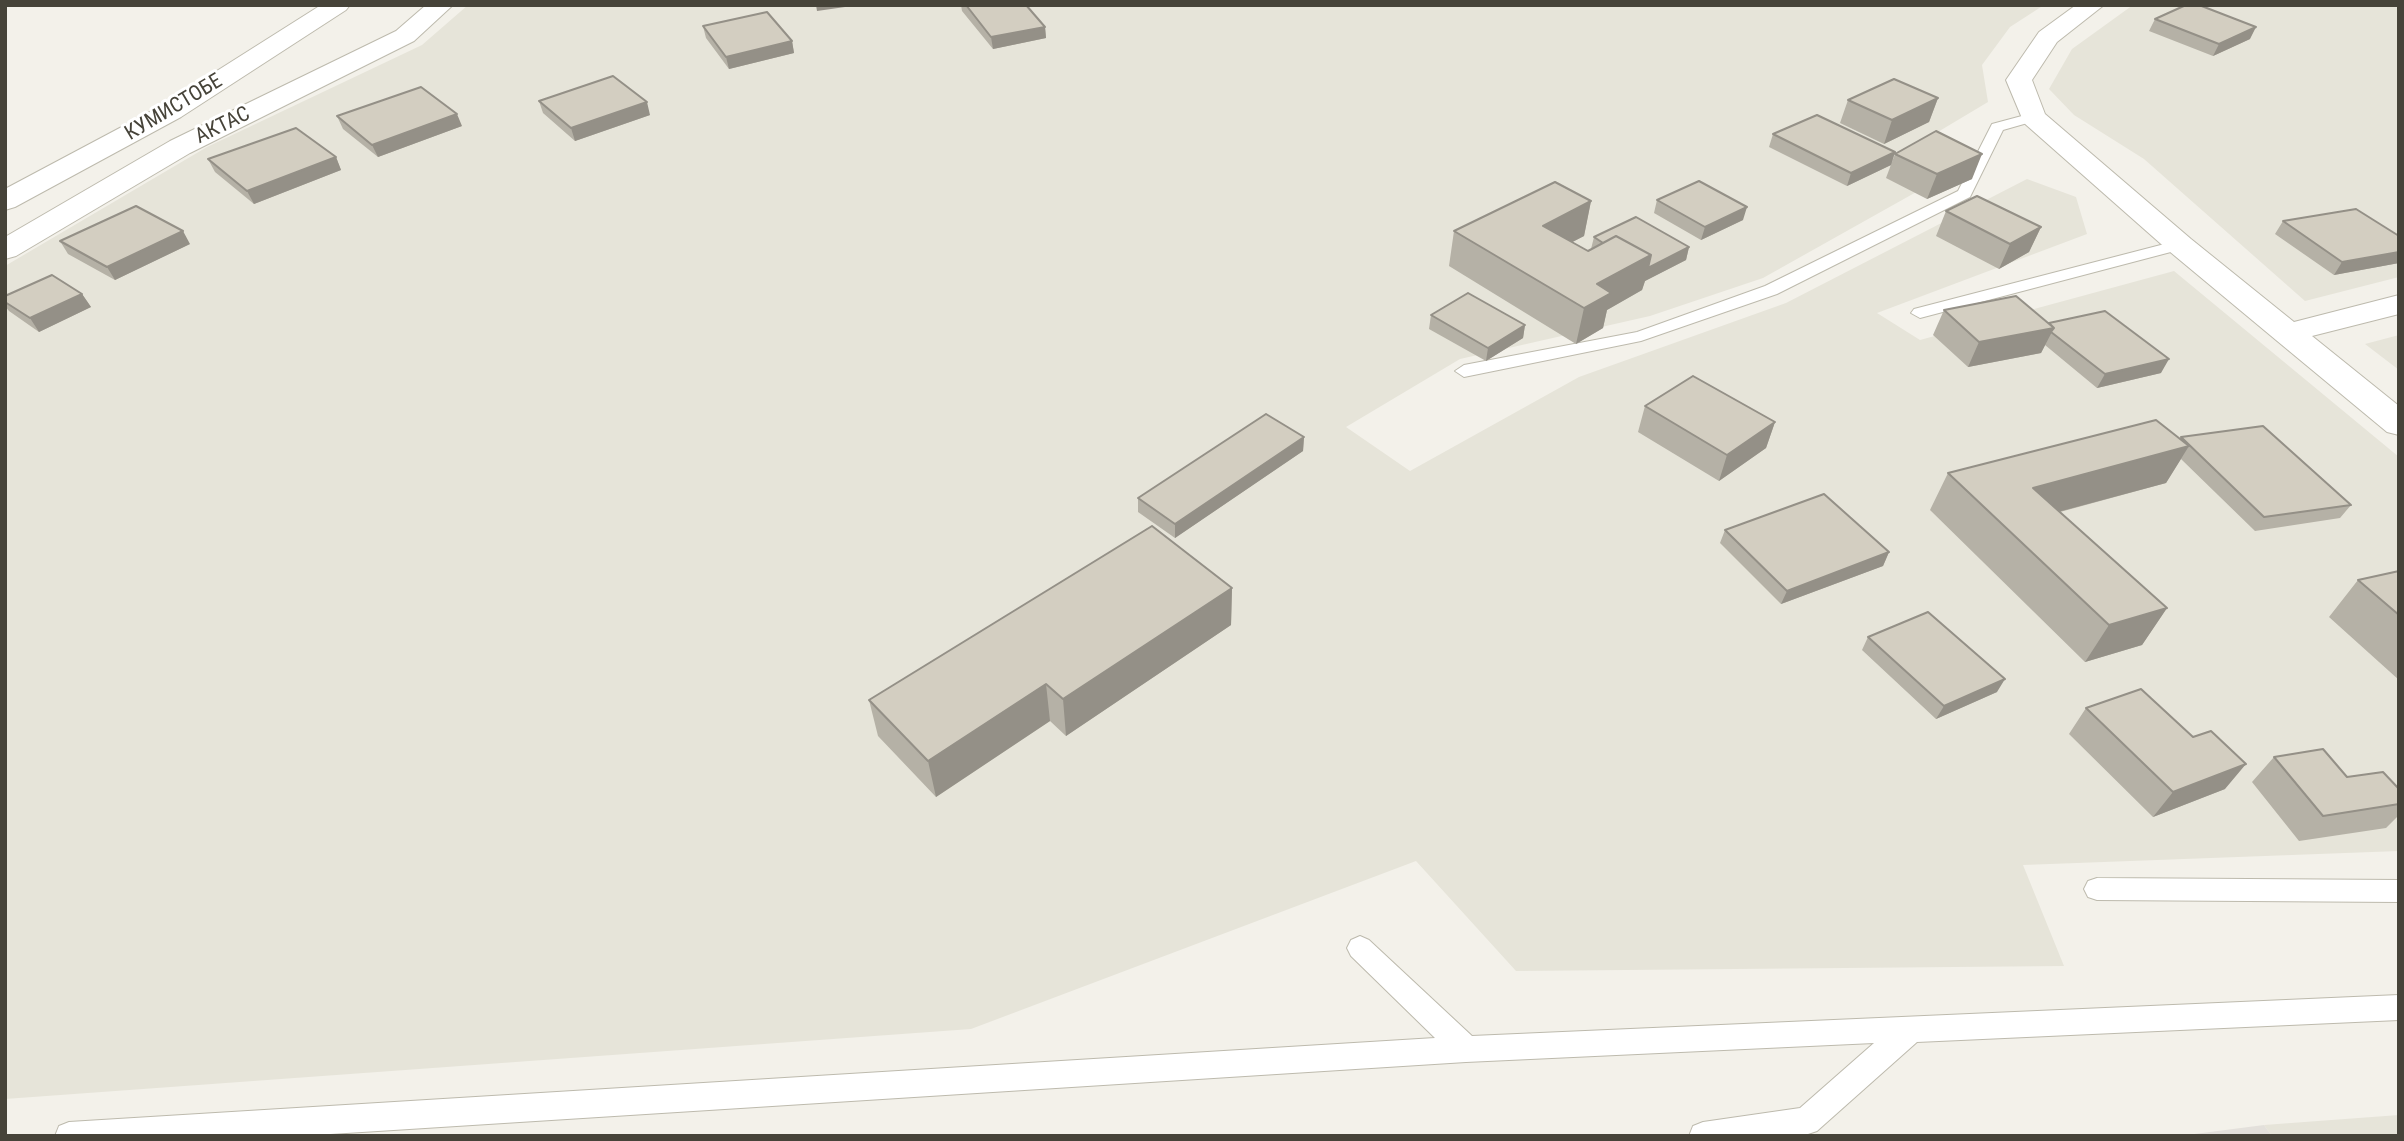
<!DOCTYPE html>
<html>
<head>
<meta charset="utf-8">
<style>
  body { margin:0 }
  #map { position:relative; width:2404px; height:1141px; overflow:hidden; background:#f3f1ea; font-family:"Roboto Condensed",sans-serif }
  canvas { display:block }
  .frame { position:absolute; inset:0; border:7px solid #464339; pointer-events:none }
</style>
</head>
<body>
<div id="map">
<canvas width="2404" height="1141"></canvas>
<div class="frame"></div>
</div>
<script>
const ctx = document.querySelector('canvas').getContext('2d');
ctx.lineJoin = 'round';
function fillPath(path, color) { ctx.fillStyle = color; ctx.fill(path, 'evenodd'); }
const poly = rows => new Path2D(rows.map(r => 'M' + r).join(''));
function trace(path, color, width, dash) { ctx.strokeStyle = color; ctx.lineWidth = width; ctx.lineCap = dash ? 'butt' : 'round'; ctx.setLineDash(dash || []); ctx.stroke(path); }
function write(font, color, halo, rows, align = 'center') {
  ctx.font = font + ' "Roboto Condensed",sans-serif'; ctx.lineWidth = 6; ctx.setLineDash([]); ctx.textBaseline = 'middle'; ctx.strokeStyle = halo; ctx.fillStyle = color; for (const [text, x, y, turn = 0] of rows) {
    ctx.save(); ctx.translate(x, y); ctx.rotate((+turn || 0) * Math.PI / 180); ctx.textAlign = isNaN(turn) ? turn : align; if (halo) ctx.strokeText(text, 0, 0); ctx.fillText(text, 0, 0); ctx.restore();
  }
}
const residential = poly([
  [468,5,2044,5,2010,27,1982,65,1988,102,1901,154,1927,186,1763,278,1650,316,1460,359,1346,427,1410,471,1579,377,1786,303,2027,179,2076,197,2087,234,1877,313,1920,340,2174,271,2399,457,2399,851,2023,865,2064,966,1516,971,1416,861,971,1029,5,1099,5,266,207,147,422,45],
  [2133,5,2399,5,2399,277,2305,301,2144,159,2074,115,2049,89,2072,49],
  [2399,335,2399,370,2365,344],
  [2399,1115,2399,1136,2272,1136,2264,1125]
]);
const industrial = poly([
  [2264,1125,2272,1136,2179,1136]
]);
const service = poly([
  [2033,113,2038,114,2040,117,2038,120,2003,130,1970,197,1777,294,1641,341,1464,377,1455,371,1464,365,1637,332,1765,286,1958,191,1992,124,2033,113],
  [2180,240,2186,242,2188,245,2186,248,1920,318,1911,313,1914,309,2180,240],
  [2097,878,2399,880,2399,902,2097,900,2088,897,2084,889,2088,881,2097,878],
  [1360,936,1369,940,1472,1036,2399,995,2399,1020,1917,1042,1817,1131,1802,1136,1689,1136,1693,1126,1703,1122,1800,1108,1874,1043,1466,1062,299,1136,55,1136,59,1126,69,1122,1435,1038,1351,956,1347,948,1351,940,1360,936]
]);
const minor = poly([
  [321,5,350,5,346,10,181,117,15,207,5,210,5,189,163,105,321,5],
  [426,5,453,5,414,41,190,153,16,256,5,259,5,237,170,141,396,31,426,5],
  [2076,5,2104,5,2057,42,2032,80,2045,114,2191,239,2294,322,2399,295,2399,314,2312,336,2399,406,2399,435,2387,432,2276,340,2169,251,2024,123,2006,80,2039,32,2076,5]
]);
const wall = poly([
  [961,5,1026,5,1045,27,1046,38,993,49,962,11],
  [2155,19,2250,39,2213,56,2149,31],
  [703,26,792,41,794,53,729,69,706,38],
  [1938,98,1929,122,1884,144,1840,123,1848,100],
  [539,101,650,115,575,141,543,113],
  [337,116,462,126,378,157,343,129],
  [1773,134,1895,152,1891,165,1847,186,1769,147],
  [1895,154,1972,179,1927,199,1886,178],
  [336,157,341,170,254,204,215,172,208,159],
  [1657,200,1743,220,1701,240,1654,213],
  [1591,201,1584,236,1572,242,1588,251,1591,249,1594,237,1689,247,1686,260,1645,281,1642,290,1607,310,1603,328,1576,344,1449,266,1454,231],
  [1946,211,2041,227,2029,252,1999,269,1936,236],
  [2283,221,2399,236,2399,263,2334,275,2275,234],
  [60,241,190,244,115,280,68,254],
  [82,294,91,307,39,332,9,311,5,306,5,296],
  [1944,310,2049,323,2161,373,2097,388,2045,345,2041,353,1968,367,1933,335],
  [1431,315,1525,325,1523,338,1486,361,1429,329],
  [1645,406,1775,422,1766,448,1719,481,1638,432],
  [1304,437,1303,451,1175,538,1138,512,1138,498],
  [2181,437,2351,505,2340,518,2255,531,2181,459,2166,483,2060,512,2167,608,2142,645,2085,662,1930,510,1948,473,2180,439],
  [1725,530,1889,552,1883,566,1781,604,1720,543],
  [2399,571,2399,680,2329,617,2358,580],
  [1232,588,1231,625,1066,736,1050,721,936,797,878,736,869,700],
  [1868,637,1997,692,1936,719,1862,650],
  [2086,708,2225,789,2153,817,2069,734],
  [2274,757,2347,777,2399,789,2399,815,2386,828,2299,841,2252,782]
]);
const shadedWall = poly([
  [816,5,859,5,817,11],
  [1045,27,1046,38,993,49,991,37],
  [2256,27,2250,39,2213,56,2219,44],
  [792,41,794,53,729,69,726,57],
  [1938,98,1929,122,1884,144,1892,120],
  [647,102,650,115,575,141,571,128],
  [457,114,462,126,378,157,372,145],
  [1895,152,1891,165,1847,186,1851,173],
  [1982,154,1972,179,1927,199,1937,174],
  [336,157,341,170,254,204,247,191],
  [1591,201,1584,236,1536,261,1543,226],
  [1747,207,1743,220,1701,240,1705,227],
  [2041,227,2029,252,1999,269,2010,244],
  [183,231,190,244,115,280,107,267],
  [1689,247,1686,260,1645,281,1642,290,1607,310,1603,328,1576,344,1584,308,1597,284,1651,255],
  [2399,252,2399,263,2334,275,2342,262],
  [82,294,91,307,39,332,30,318],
  [1525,325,1523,338,1486,361,1488,348],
  [2054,328,2041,353,1968,367,1979,342],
  [2169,359,2161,373,2097,388,2105,374],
  [1775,422,1766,448,1719,481,1727,455],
  [1304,437,1303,451,1175,538,1175,524],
  [2189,446,2166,483,2013,524,2033,488],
  [1889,552,1883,566,1781,604,1787,591],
  [1232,588,1231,625,1066,736,1063,699],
  [2167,608,2142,645,2085,662,2109,625],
  [2005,679,1997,692,1936,719,1944,706],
  [1046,684,1050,721,936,797,928,761],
  [2246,764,2225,789,2153,817,2173,792]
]);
const building = poly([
  [966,5,1026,5,1045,27,991,37,966,5],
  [2186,5,2199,5,2256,27,2219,44,2155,19,2186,5],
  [767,12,792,41,726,57,703,26,767,12],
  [613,76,647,102,571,128,539,101,613,76],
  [1894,79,1938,98,1892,120,1848,100,1894,79],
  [421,87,457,114,372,145,337,116,421,87],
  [1817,115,1895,152,1851,173,1773,134,1817,115],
  [296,128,336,157,247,191,208,159,296,128],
  [1936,131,1982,154,1937,174,1895,154,1936,131],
  [1699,181,1747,207,1705,227,1657,200,1699,181],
  [1555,182,1591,201,1543,226,1588,251,1616,236,1651,255,1597,284,1611,293,1584,308,1454,231,1555,182],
  [1977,196,2041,227,2010,244,1946,211,1977,196],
  [136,206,183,231,107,267,60,241,136,206],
  [2356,209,2399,236,2399,252,2342,262,2283,221,2356,209],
  [1636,217,1689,247,1648,268,1651,255,1616,236,1603,243,1594,237,1636,217],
  [52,275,82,294,30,318,5,302,5,296,52,275],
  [1468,293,1525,325,1488,348,1431,315,1468,293],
  [2016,296,2054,328,1979,342,1944,310,2016,296],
  [2105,311,2169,359,2105,374,2051,332,2054,328,2049,323,2105,311],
  [1693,376,1775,422,1727,455,1645,406,1693,376],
  [1266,414,1304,437,1175,524,1138,498,1266,414],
  [2156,420,2189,446,2033,488,2167,608,2109,625,1948,473,2156,420],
  [2263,426,2351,505,2264,517,2181,437,2263,426],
  [1824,494,1889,552,1787,591,1725,530,1824,494],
  [1152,526,1232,588,1063,699,1046,684,928,761,869,700,1152,526],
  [2399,571,2399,615,2358,580,2399,571],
  [1928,612,2005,679,1944,706,1868,637,1928,612],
  [2141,689,2193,737,2211,731,2246,764,2173,792,2086,708,2141,689],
  [2323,749,2347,777,2383,772,2399,789,2399,804,2323,816,2274,757,2323,749]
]);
const farStreetnames = [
  ["КУМИСТОБЕ",174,108,-31],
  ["АКТАС",223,126,-26]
];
fillPath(residential, '#e6e4d9');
fillPath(industrial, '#e3e0db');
trace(service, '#bdbaad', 2);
trace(minor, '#bdbaad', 2);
fillPath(service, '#fff');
fillPath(minor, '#fff');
fillPath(wall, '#b5b1a6');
fillPath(shadedWall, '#949087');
fillPath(building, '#d3cec1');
trace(building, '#949087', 2);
write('21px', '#464339', '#fff', farStreetnames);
</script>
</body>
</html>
